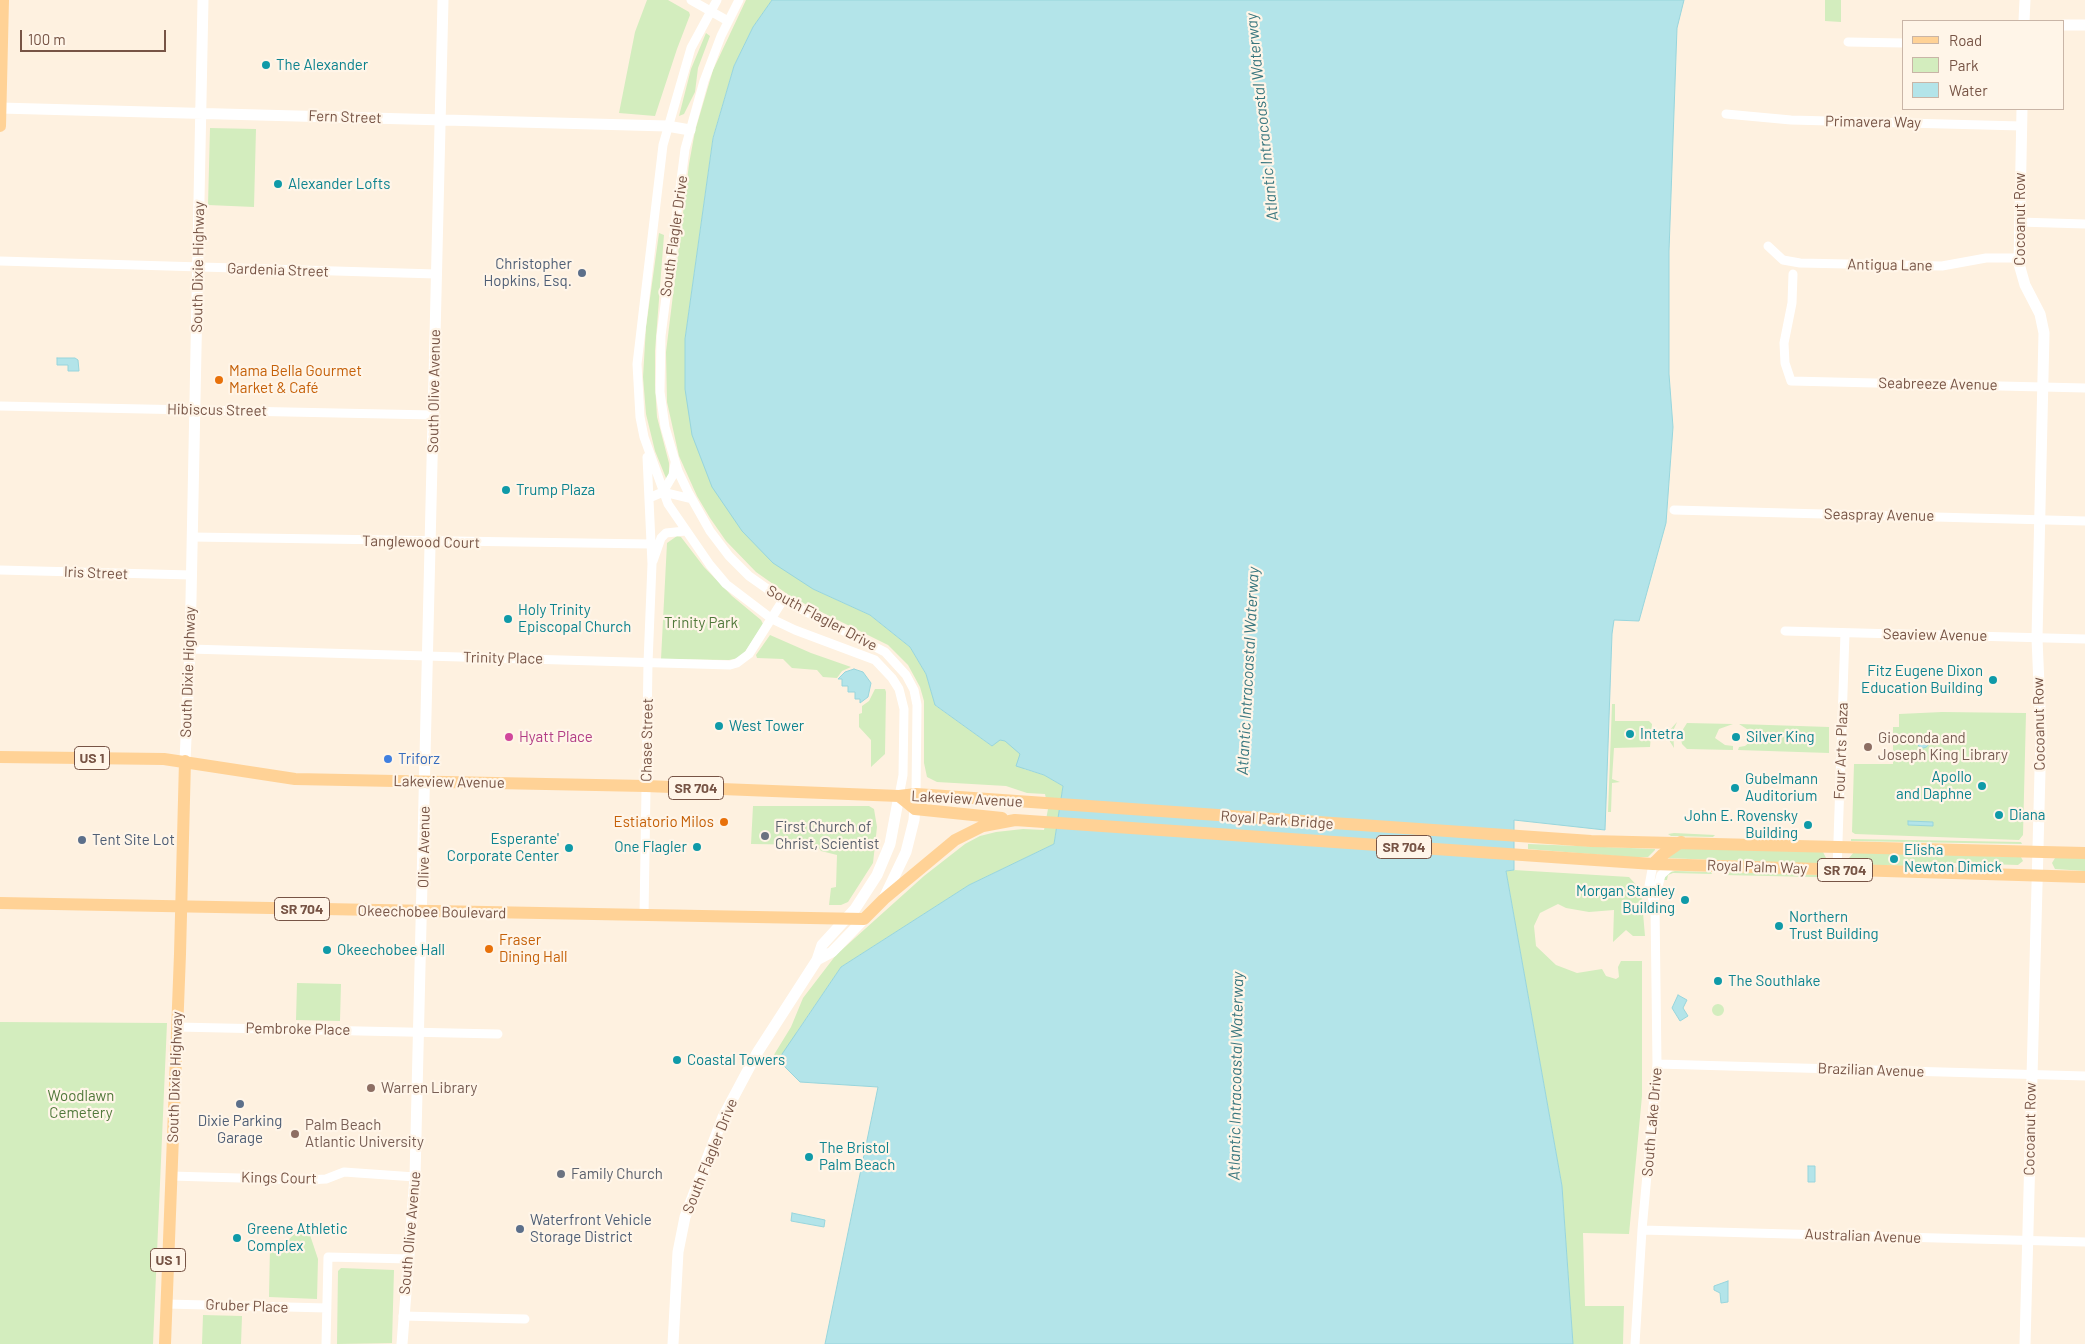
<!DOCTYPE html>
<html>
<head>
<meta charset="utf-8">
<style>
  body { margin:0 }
  #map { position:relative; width:2085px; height:1344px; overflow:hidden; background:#fef1e0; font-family:Barlow,sans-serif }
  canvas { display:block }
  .legend { position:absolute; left:1902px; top:20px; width:162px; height:90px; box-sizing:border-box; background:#fff5e8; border:1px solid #c9b5a7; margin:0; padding:6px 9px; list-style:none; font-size:15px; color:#775445 }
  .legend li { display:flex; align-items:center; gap:10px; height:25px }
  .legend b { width:25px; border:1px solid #c9b5a7 }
  .scale { position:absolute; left:20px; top:30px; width:146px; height:22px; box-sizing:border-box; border:2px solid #775445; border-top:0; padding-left:6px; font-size:15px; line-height:18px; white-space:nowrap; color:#775445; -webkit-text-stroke:4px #fff5e8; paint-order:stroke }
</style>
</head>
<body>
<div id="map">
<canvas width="2085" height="1344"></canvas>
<ul class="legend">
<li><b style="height:6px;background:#ffd296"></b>Road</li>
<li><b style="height:14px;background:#d3edbe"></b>Park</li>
<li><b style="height:14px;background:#b3e4e9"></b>Water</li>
</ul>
<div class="scale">100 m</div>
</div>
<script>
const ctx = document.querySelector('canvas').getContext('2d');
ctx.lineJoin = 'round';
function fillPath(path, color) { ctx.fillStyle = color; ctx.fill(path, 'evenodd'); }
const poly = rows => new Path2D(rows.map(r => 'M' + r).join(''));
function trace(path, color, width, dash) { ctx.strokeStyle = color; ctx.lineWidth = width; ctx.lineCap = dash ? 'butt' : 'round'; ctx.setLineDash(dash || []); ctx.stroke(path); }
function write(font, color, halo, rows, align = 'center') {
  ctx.font = font + ' Barlow,sans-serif'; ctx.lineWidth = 4.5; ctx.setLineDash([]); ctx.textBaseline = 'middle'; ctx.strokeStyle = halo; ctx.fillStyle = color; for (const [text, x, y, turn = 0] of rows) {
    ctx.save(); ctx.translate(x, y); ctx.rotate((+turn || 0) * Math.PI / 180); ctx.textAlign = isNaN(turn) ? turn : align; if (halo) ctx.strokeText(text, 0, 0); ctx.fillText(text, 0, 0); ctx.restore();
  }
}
const green = poly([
  [647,0,668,0,689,12,690,15,677,49,655,116,619,113,635,32],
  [746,0,772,0,753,27,734,66,713,137,685,339,685,389,813,589,870,615,910,647,926,674,936,706,992,746,1004,732,1030,752,1024,769,1044,775,1063,786,1054,844,969,885,841,967,796,1033,800,1082,778,1060,772,1058,791,1027,803,998,836,955,924,876,965,844,980,836,996,832,1023,829,1044,830,1048,809,1045,794,1027,793,1006,786,937,782,927,777,924,763,924,701,920,687,908,665,888,645,793,598,756,572,726,541,710,518,697,496,679,456,667,402,666,352,689,164,695,131,713,70],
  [1825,0,1841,0,1841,22,1825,21],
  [706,33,710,36,698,68,695,92,684,114,679,116,691,69],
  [210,128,256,129,254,207,208,205],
  [659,233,664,235,655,351,655,385,657,417,669,463,669,478,666,478,655,451,646,414,643,377,646,327],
  [677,536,681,537,704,567,732,596,761,620,763,624,745,652,738,658,729,660,661,659,667,543],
  [770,635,811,653,851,667,842,671,837,678,823,677,817,670,792,668,783,659,757,658,756,655],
  [875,689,885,689,886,692,885,754,871,767,871,740,859,727,859,714,862,713,862,706,869,701],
  [1612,704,1615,704,1615,721,1649,721,1652,724,1650,747,1614,748,1612,779,1620,782,1612,783,1611,812,1608,812],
  [1942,712,2026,713,2023,835,2019,840,1855,834,1852,832,1854,764,1893,764,1893,727,1899,727,1899,714],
  [1677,722,1673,731,1674,748,1669,740,1668,732],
  [1687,723,1733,724,1719,729,1715,738,1725,745,1733,746,1733,750,1687,749,1682,744,1680,734],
  [1739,724,1829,727,1829,753,1738,750,1739,747,1745,746,1755,738,1753,733],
  [753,806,869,806,874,809,877,827,873,863,848,902,841,905,829,905,831,888,836,887,837,855,821,851,817,845,751,844],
  [1668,834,1674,833,1715,835,1713,837,1671,836],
  [1851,839,2021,842,2022,844,1851,841],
  [1528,844,1655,849,1655,850,1648,857,1628,857,1528,849],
  [1681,848,1823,852,1826,858,1822,864,1665,858],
  [1854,852,2021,857,2023,861,2018,865,1953,863,1931,867,1852,864,1849,858],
  [2055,858,2085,858,2085,871,2055,869,2052,863],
  [1514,870,1629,877,1641,890,1645,936,1633,936,1626,930,1613,942,1614,910,1589,912,1566,908,1558,904,1540,913,1534,926,1536,946,1556,965,1577,973,1602,969,1606,976,1616,979,1619,977,1618,967,1621,961,1642,961,1642,1096,1629,1234,1583,1233,1585,1306,1624,1306,1623,1344,1573,1344,1562,1186,1506,871],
  [1675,871,1711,872,1712,874,1673,873,1668,875,1667,880,1662,880,1668,873],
  [1725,872,1857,876,1857,878,1723,875],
  [297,983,341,984,340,1021,296,1020],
  '1712 1010a6 6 0 1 1 12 0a6 6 0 1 1-12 0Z',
  [0,1022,167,1023,153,1344,0,1344],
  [304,1225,310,1226,309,1232,318,1259,317,1299,269,1297,270,1247,281,1249,284,1247,286,1242],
  [341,1268,394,1270,392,1343,337,1344,338,1271],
  [203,1315,242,1316,241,1344,202,1344]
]);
const water = poly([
  [772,0,1684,0,1677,28,1669,251,1669,374,1673,427,1666,523,1639,621,1614,620,1612,634,1605,830,1514,820,1514,870,1506,871,1562,1186,1573,1344,825,1344,878,1087,800,1082,778,1060,841,967,969,885,1054,844,1063,786,1044,775,1016,766,1020,754,1005,741,1000,740,992,746,935,705,926,674,910,647,870,615,813,589,773,563,742,531,712,487,692,435,685,389,685,339,713,138,734,66,753,27,772,0],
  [57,358,75,358,78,360,79,371,68,371,68,365,57,365,57,358],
  [854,669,863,672,871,683,868,697,860,703,860,699,855,699,855,692,848,692,848,686,842,686,842,679,838,679,845,672,854,669],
  '1917 742a6 6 0 1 1 12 0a6 6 0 1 1-12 0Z',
  [1908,821,1933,822,1933,826,1908,825,1908,821],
  [1678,995,1687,1000,1683,1008,1688,1016,1680,1021,1672,1008,1678,995],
  [1808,1166,1815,1166,1815,1182,1808,1182,1808,1166],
  [792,1213,825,1220,824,1227,791,1221,792,1213],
  [1728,1281,1728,1302,1721,1303,1720,1293,1714,1290,1714,1286,1728,1281]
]);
const street = poly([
  [691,0,728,21],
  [717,0,691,48,663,145,637,364,640,417,644,437,668,504,710,565,726,584,772,619,795,630,875,660,892,678,899,689,904,709,903,775,899,796],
  [739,0,721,36,704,81,685,149,661,336,660,392,665,427,678,471,688,492,710,531,729,556,749,576,783,600,885,652,906,675,914,690,917,705,916,794],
  [1848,42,1904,43],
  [1726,114,1791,120,2021,126],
  [2019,222,2085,224],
  [1768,246,1783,260,1800,263,1942,266,1986,258,2019,258],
  [0,261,436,274],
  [1793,274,1792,303,1784,343,1785,363,1791,381,2085,388],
  [0,406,433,415],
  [663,492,673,475,675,463],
  [649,498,663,492,692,499],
  [1674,510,2085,521],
  [192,537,650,544],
  [653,561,661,538,666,533,685,531],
  [0,570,191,575],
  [1785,631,2085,639],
  [190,649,730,665,737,663,749,654,783,600],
  [1837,870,1845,633],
  [1654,901,1661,875,1672,865],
  [644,916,648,663,652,564,647,457],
  [177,1027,498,1034],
  [1657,1064,2085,1076],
  [171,1176,308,1180,326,1179,344,1172,415,1177],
  [1642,1230,2085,1242],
  [166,1304,327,1308],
  [403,1316,525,1319],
  [326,1344,328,1257,409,1259],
  [1635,1344,1642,1230,1657,1064,1655,907,1649,886,1653,864]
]);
const secondary = poly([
  [2024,21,2025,0],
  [2064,25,2085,25],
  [0,108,667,126,690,130],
  [2022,109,2019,264,2025,285,2040,314,2044,333,2037,638,2041,733,2025,1344],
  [185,761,190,649,203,0],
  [884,898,906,852,914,820,916,794],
  [817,960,832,952,864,919],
  [402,1344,415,1177,443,0],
  [673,1344,678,1252,685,1217,723,1117,757,1053,817,960,822,945,855,909,877,875,890,844,899,796]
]);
const primary = poly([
  [0,126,3,0],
  [0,757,164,759,295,779,646,786,899,796,916,794,1591,841,2085,853],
  [899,796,915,809,1002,818],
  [1653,864,1662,855,1681,842],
  [0,903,864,919,884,899,955,840,983,826,1015,820,1653,864,2085,877],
  [165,1344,180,954,185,761]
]);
const markers = [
  [266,65,5,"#0f9aa8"],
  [278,184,5,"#0f9aa8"],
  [582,273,5,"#5c6f8a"],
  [219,380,5,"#e8710a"],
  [506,490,5,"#0f9aa8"],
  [508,619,5,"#0f9aa8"],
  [1993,680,5,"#0f9aa8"],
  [719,726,5,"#0f9aa8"],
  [1630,734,5,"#0f9aa8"],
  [509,737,5,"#d1479c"],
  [1736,737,5,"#0f9aa8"],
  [1868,747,5,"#8d6e63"],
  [388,759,5,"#3f7fe0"],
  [1982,786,5,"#0f9aa8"],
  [1735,788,5,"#0f9aa8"],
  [1999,815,5,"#0f9aa8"],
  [724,822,5,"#e8710a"],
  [1808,825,5,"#0f9aa8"],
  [765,836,5,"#6b7280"],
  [82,840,5,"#5c6f8a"],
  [697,847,5,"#0f9aa8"],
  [569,848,5,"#0f9aa8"],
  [1894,859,5,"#0f9aa8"],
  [1685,900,5,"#0f9aa8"],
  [1779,926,5,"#0f9aa8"],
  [489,949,5,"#e8710a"],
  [327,950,5,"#0f9aa8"],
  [1718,981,5,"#0f9aa8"],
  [677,1060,5,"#0f9aa8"],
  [371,1088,5,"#8d6e63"],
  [240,1104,5,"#5c6f8a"],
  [295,1134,5,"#8d6e63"],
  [809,1157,5,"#0f9aa8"],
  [561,1174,5,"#6b7280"],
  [520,1229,5,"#5c6f8a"],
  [237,1238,5,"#0f9aa8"]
];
const shields = [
  [92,758,35],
  [696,788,55],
  [1404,847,55],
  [1845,870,55],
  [302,909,55],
  [168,1260,35]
];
const shieldNames = [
  ["US 1",92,758],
  ["SR 704",696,788],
  ["SR 704",1404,847],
  ["SR 704",1845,870],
  ["SR 704",302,909],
  ["US 1",168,1260]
];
const cultureNames = [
  ["The Alexander",276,65],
  ["Alexander Lofts",288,184],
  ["Trump Plaza",516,490],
  ["Holy Trinity",518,610],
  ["Episcopal Church",518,627],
  ["Fitz Eugene Dixon",1983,671,"right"],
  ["Education Building",1983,688,"right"],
  ["West Tower",729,726],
  ["Intetra",1640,734],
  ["Silver King",1746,737],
  ["Apollo",1972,777,"right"],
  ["and Daphne",1972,794,"right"],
  ["Gubelmann",1745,779],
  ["Auditorium",1745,796],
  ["Diana",2009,815],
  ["John E. Rovensky",1798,816,"right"],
  ["Building",1798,833,"right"],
  ["Esperante'",559,839,"right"],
  ["Corporate Center",559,856,"right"],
  ["One Flagler",687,847,"right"],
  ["Elisha",1904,850],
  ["Newton Dimick",1904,867],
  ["Morgan Stanley",1675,891,"right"],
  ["Building",1675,908,"right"],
  ["Northern",1789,917],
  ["Trust Building",1789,934],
  ["Okeechobee Hall",337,950],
  ["The Southlake",1728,981],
  ["Coastal Towers",687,1060],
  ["The Bristol",819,1148],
  ["Palm Beach",819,1165],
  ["Greene Athletic",247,1229],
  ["Complex",247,1246]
];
const streetNames = [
  ["Fern Street",345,117,2],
  ["Primavera Way",1873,122,1],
  ["Cocoanut Row",2020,219,-90],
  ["South Flagler Drive",674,236,-82],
  ["Antigua Lane",1890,265,1],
  ["South Dixie Highway",198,267,-89],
  ["Gardenia Street",278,270,2],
  ["Seabreeze Avenue",1938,384,1],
  ["South Olive Avenue",434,391,-89],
  ["Hibiscus Street",217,410,1],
  ["Seaspray Avenue",1879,515,1],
  ["Tanglewood Court",421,542,1],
  ["Iris Street",96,573,2],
  ["South Flagler Drive",822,618,28],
  ["Seaview Avenue",1935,635,1],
  ["Trinity Place",503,658,1],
  ["South Dixie Highway",188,672,-88],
  ["Cocoanut Row",2039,724,-91],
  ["Chase Street",647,740,-89],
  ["Four Arts Plaza",1841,751,-88],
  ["Lakeview Avenue",449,782,1],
  ["Lakeview Avenue",967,799,3],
  ["Royal Park Bridge",1277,820,4],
  ["Olive Avenue",424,847,-89],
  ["Royal Palm Way",1757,867,2],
  ["Okeechobee Boulevard",432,912,1],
  ["Pembroke Place",298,1029,1],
  ["Brazilian Avenue",1871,1070,2],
  ["South Dixie Highway",175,1077,-88],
  ["South Lake Drive",1652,1122,-85],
  ["Cocoanut Row",2030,1129,-89],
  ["South Flagler Drive",710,1156,-68],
  ["Kings Court",279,1178,1],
  ["South Olive Avenue",410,1233,-85],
  ["Australian Avenue",1863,1236,2],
  ["Gruber Place",247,1306,2]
];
const serviceNames = [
  ["Christopher",572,264,"right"],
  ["Hopkins, Esq.",572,281,"right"],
  ["Tent Site Lot",92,840],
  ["Dixie Parking",240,1121,"center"],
  ["Garage",240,1138,"center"],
  ["Waterfront Vehicle",530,1220],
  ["Storage District",530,1237]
];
const foodNames = [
  ["Mama Bella Gourmet",229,371],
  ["Market & Café",229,388],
  ["Estiatorio Milos",714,822,"right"],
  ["Fraser",499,940],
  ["Dining Hall",499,957]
];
const parkNames = [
  ["Trinity Park",701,623],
  ["Woodlawn",81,1096],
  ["Cemetery",81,1113]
];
const hotelNames = [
  ["Hyatt Place",519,737]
];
const educationNames = [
  ["Gioconda and",1878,738],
  ["Joseph King Library",1878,755],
  ["Warren Library",381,1088],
  ["Palm Beach",305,1125],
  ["Atlantic University",305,1142]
];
const shopNames = [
  ["Triforz",398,759]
];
const worshipNames = [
  ["First Church of",775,827],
  ["Christ, Scientist",775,844],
  ["Family Church",571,1174]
];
const waterNames = [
  ["Atlantic Intracoastal Waterway",1262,117,-96],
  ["Atlantic Intracoastal Waterway",1248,671,-87],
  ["Atlantic Intracoastal Waterway",1236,1076,-89]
];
fillPath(green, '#d3edbe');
fillPath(water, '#b3e4e9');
trace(water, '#98d5dc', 1);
trace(street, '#fff', 9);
trace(secondary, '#fff', 11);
trace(primary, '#ffd296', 12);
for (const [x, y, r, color] of markers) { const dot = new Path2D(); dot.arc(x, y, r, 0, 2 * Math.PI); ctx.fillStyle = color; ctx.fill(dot); trace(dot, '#fff5e8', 2); }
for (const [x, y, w] of shields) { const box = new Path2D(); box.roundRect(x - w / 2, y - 11.5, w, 23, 4); ctx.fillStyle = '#fff5e8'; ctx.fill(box); trace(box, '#775445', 1); }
write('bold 14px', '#775445', null, shieldNames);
write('15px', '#0d838f', '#fff5e8', cultureNames, 'left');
write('15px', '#775445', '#fff5e8', streetNames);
write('15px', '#4e5e75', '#fff5e8', serviceNames, 'left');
write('15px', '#c56008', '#fff5e8', foodNames, 'left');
write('15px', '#50783a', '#fff5e8', parkNames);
write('15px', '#b23c85', '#fff5e8', hotelNames, 'left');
write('15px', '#785e54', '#fff5e8', educationNames, 'left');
write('15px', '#366cbe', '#fff5e8', shopNames, 'left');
write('15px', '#5b616d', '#fff5e8', worshipNames, 'left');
write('italic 16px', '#38767e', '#fff5e8', waterNames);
</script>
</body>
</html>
